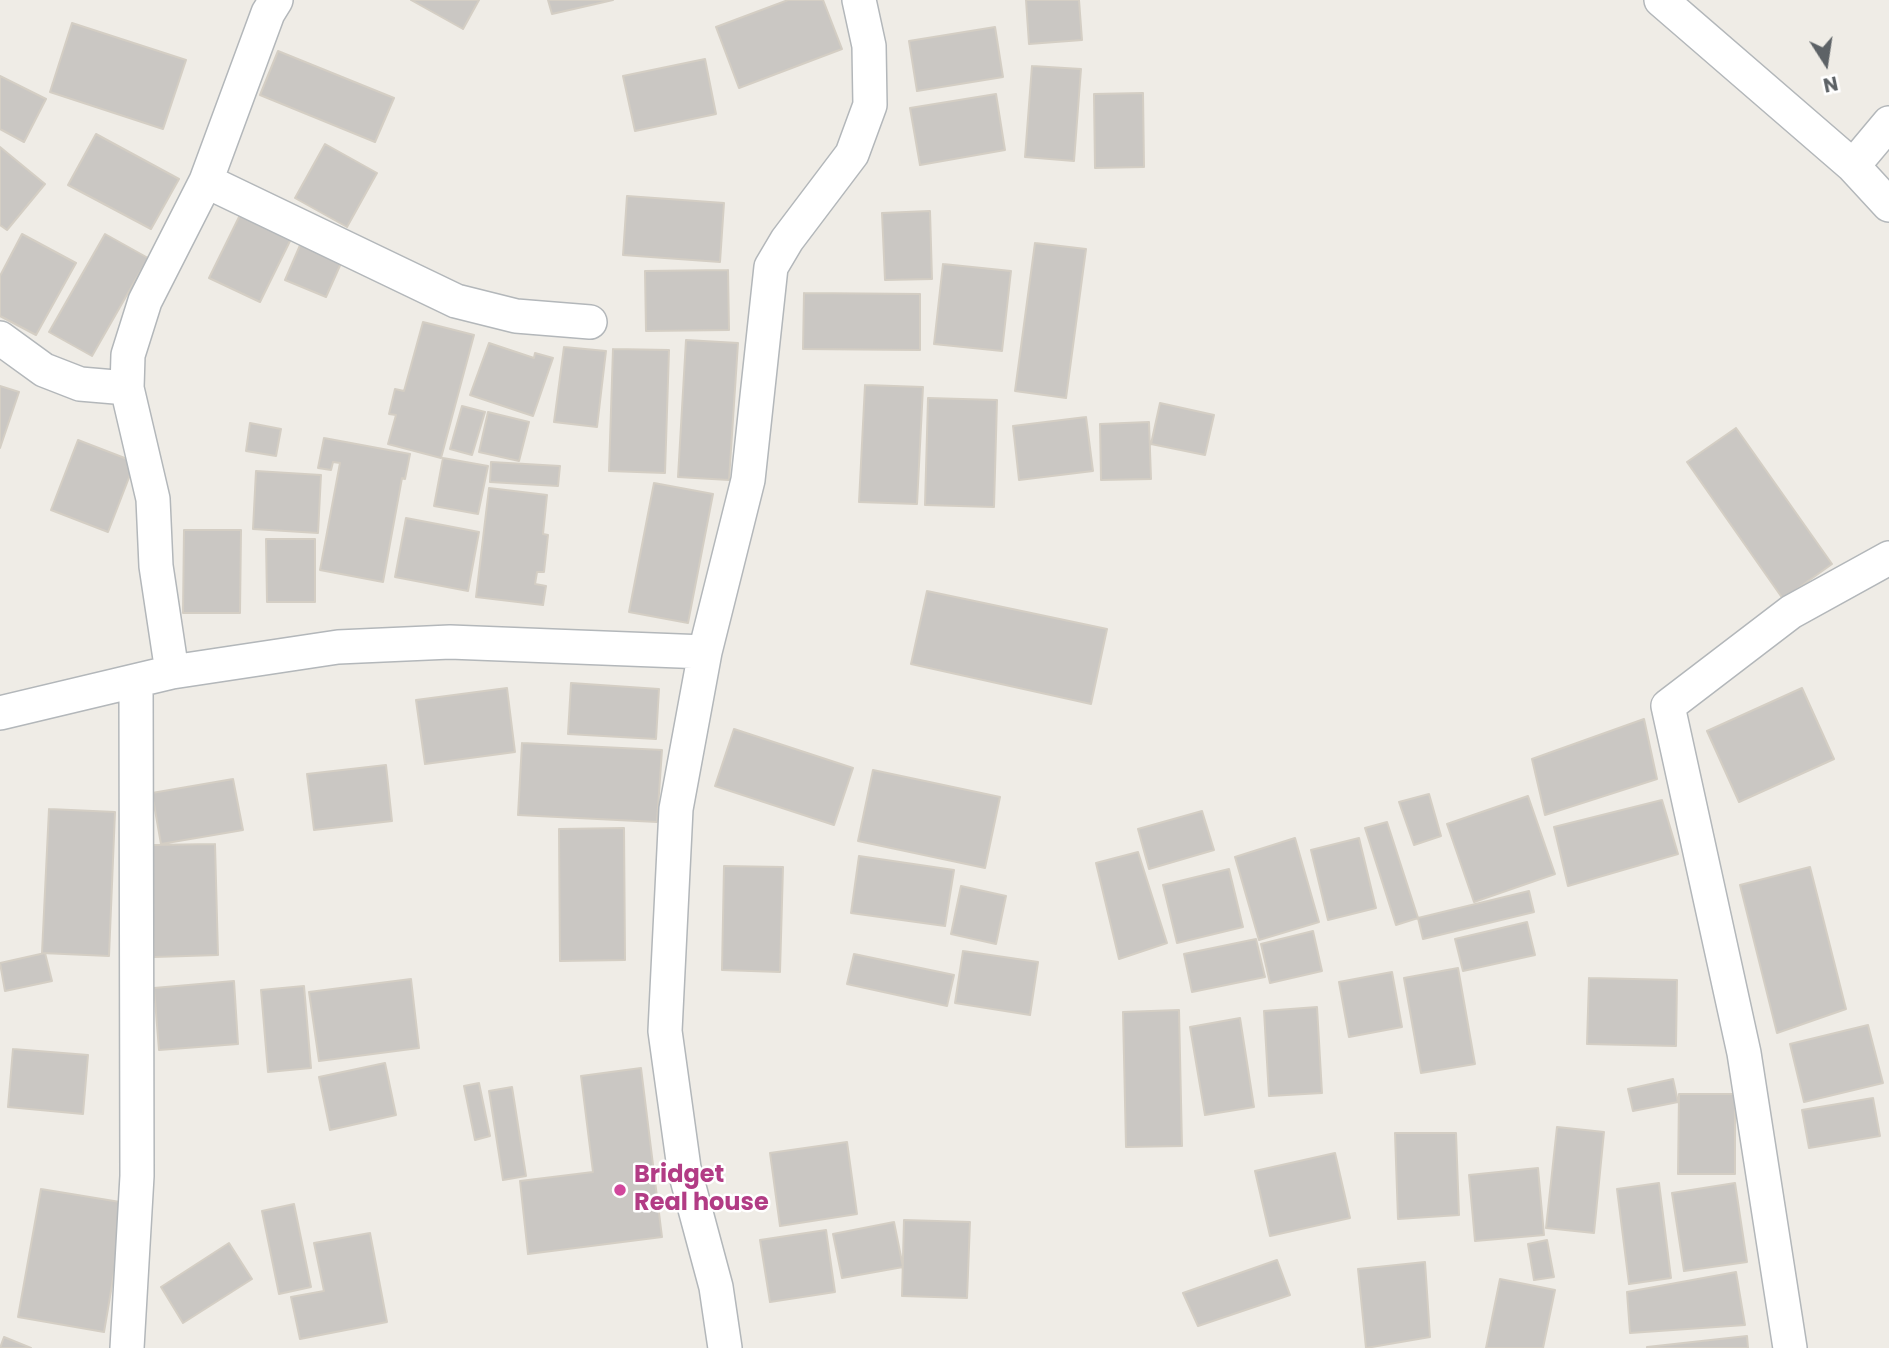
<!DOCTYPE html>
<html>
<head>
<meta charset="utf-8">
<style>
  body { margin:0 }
  #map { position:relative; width:1889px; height:1348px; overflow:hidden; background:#efece6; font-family:Poppins,sans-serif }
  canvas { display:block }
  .north { position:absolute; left:1791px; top:28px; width:70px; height:70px; -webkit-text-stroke:5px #fff; paint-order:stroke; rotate:168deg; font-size:19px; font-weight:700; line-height:28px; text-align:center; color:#5d6266 }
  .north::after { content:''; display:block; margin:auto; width:24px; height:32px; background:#5d6266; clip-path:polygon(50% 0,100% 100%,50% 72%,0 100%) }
</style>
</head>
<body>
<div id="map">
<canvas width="1889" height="1348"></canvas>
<div class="north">N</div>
</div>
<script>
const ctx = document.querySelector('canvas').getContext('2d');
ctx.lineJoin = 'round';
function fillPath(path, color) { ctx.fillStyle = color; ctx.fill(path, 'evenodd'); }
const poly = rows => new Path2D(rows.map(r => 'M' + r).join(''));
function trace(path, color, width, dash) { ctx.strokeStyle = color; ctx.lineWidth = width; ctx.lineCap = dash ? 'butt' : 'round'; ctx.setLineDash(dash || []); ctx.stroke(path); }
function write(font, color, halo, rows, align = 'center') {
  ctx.font = font + ' Poppins,sans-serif'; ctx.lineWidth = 5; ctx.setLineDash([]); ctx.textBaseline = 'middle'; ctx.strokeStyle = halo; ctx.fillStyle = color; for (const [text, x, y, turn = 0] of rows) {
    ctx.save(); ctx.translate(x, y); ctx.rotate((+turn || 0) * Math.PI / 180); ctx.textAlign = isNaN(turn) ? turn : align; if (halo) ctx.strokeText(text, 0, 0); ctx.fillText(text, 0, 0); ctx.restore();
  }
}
const building = poly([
  [411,0,479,0,463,29,411,0],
  [548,0,613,0,552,14,548,0],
  [788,0,823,0,842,49,739,88,716,27,788,0],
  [1026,0,1079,0,1082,40,1029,44,1026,0],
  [72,23,186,60,163,129,50,92,72,23],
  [995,27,1003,77,917,91,909,41,995,27],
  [278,51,394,98,375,142,260,95,278,51],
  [705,59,716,114,635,131,623,76,705,59],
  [1032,66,1081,69,1074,161,1025,157,1032,66],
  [0,76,46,99,24,142,0,129,0,76],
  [1143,93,1144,167,1095,168,1094,94,1143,93],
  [996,94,1005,150,920,165,910,108,996,94],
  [96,134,179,179,151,229,68,185,96,134],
  [325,144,377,173,347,227,295,198,325,144],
  [0,147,45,184,7,230,0,225,0,147],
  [627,196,724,203,720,262,623,255,627,196],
  [930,211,932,279,885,280,882,213,930,211],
  [240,215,291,239,260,302,209,278,240,215],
  [22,234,76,263,36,335,0,316,0,276,22,234],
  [105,234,148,258,92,356,49,332,105,234],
  [301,243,342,261,326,297,285,280,301,243],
  [1035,243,1086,249,1066,398,1015,391,1035,243],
  [943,264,1011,271,1002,351,934,344,943,264],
  [728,270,729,330,646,331,645,271,728,270],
  [804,293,920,294,920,350,803,349,804,293],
  [423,322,474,335,441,458,388,444,396,415,389,414,395,389,404,391,423,322],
  [686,340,738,343,729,480,678,477,686,340],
  [489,343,534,358,535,353,553,358,533,416,470,395,489,343],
  [564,347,606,351,597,427,554,422,564,347],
  [613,349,669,350,665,473,609,471,613,349],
  [865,385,923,387,917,504,859,502,865,385],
  [0,386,19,392,0,448,0,386],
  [928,398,997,400,994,507,925,505,928,398],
  [1160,403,1214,415,1205,455,1151,444,1160,403],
  [462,406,485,412,472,455,450,449,462,406],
  [488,412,529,422,519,461,479,452,488,412],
  [1086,417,1093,471,1019,480,1013,426,1086,417],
  [1149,422,1151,479,1101,480,1100,424,1149,422],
  [250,423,281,429,276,456,246,451,250,423],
  [1736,428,1832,564,1783,599,1687,462,1736,428],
  [324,438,410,454,405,479,402,478,383,582,320,570,340,463,333,462,331,470,318,468,324,438],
  [78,440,135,462,108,532,51,510,78,440],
  [443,458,488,466,478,514,434,506,443,458],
  [491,462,560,466,558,486,490,482,491,462],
  [256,471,321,475,318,533,253,529,256,471],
  [654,483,713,494,688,623,629,612,654,483],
  [489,488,547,495,543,534,548,535,544,572,537,572,535,584,546,586,543,605,476,597,489,488],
  [406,518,479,532,468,591,395,577,406,518],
  [184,530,241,530,240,613,183,613,184,530],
  [266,539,315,539,315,602,267,602,266,539],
  [927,591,1107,629,1091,704,911,664,927,591],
  [571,683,659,689,656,739,568,734,571,683],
  [507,688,515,752,425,764,416,700,507,688],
  [1802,688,1834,759,1739,802,1707,731,1802,688],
  [1644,719,1657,779,1545,815,1532,759,1644,719],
  [734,729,853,768,834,825,715,786,734,729],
  [522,743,662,750,657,822,518,815,522,743],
  [386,765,392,821,314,830,307,774,386,765],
  [873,770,1000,797,985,868,858,841,873,770],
  [233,779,243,830,161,844,152,793,233,779],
  [1429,794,1441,836,1414,845,1399,802,1429,794],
  [1528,796,1555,874,1474,902,1447,824,1528,796],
  [1662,800,1678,854,1568,886,1554,827,1662,800],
  [49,809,115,812,109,956,42,953,49,809],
  [1202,811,1214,850,1149,869,1138,829,1202,811],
  [1387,822,1418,918,1396,925,1365,828,1387,822],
  [624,828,625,960,560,961,559,829,624,828],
  [1295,838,1319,922,1259,940,1235,857,1295,838],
  [1359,838,1376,908,1328,920,1311,850,1359,838],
  [215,844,218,955,154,957,151,845,215,844],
  [1138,852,1167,943,1119,959,1096,863,1138,852],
  [859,856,954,870,945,926,851,913,859,856],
  [724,866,783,867,780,972,722,970,724,866],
  [1810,867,1846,1009,1777,1033,1740,885,1810,867],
  [1229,869,1243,927,1177,943,1163,885,1229,869],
  [961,886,1006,896,996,944,951,934,961,886],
  [1529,891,1534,912,1423,939,1418,918,1529,891],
  [1527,922,1535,955,1463,971,1455,939,1527,922],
  [1313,931,1322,971,1270,983,1261,944,1313,931],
  [1256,939,1265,977,1192,992,1184,954,1256,939],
  [963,951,1038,962,1030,1015,955,1003,963,951],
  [45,953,52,981,5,991,0,963,45,953],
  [854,954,954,975,947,1006,847,984,854,954],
  [1458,968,1475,1064,1421,1073,1404,978,1458,968],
  [1392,972,1402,1027,1349,1037,1339,982,1392,972],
  [1589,978,1677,980,1676,1046,1587,1044,1589,978],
  [411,979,419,1048,319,1061,309,992,411,979],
  [234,981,238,1044,159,1050,154,988,234,981],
  [304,986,311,1068,268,1072,261,990,304,986],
  [1317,1007,1322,1093,1269,1096,1264,1011,1317,1007],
  [1179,1010,1182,1146,1126,1147,1123,1012,1179,1010],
  [1240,1018,1254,1107,1205,1115,1190,1027,1240,1018],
  [1868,1025,1883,1083,1804,1102,1790,1044,1868,1025],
  [13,1049,88,1055,83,1114,8,1107,13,1049],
  [385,1063,396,1115,330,1130,319,1077,385,1063],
  [641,1068,662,1237,528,1254,520,1181,593,1172,581,1076,641,1068],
  [1673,1079,1678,1102,1633,1111,1628,1089,1673,1079],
  [479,1083,490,1136,475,1140,464,1086,479,1083],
  [512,1087,526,1176,503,1180,489,1091,512,1087],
  [1679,1094,1735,1094,1735,1174,1678,1174,1679,1094],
  [1873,1098,1880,1136,1809,1148,1802,1110,1873,1098],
  [1557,1127,1604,1132,1594,1233,1546,1228,1557,1127],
  [1395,1133,1456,1133,1459,1215,1398,1219,1395,1133],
  [847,1142,857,1214,780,1226,770,1153,847,1142],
  [1335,1153,1350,1218,1270,1236,1255,1171,1335,1153],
  [1538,1168,1544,1235,1475,1241,1469,1175,1538,1168],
  [1659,1183,1671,1278,1629,1284,1617,1189,1659,1183],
  [1735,1183,1747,1262,1684,1271,1672,1193,1735,1183],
  [41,1189,126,1203,104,1332,18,1317,41,1189],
  [294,1204,311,1287,279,1294,262,1211,294,1204],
  [904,1220,970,1222,967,1298,902,1296,904,1220],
  [894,1222,903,1267,842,1278,833,1234,894,1222],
  [826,1230,835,1292,770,1302,760,1240,826,1230],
  [370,1233,387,1322,300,1339,291,1297,324,1291,314,1243,370,1233],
  [1547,1240,1554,1277,1534,1280,1528,1244,1547,1240],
  [229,1243,252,1279,183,1323,161,1287,229,1243],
  [1277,1260,1290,1295,1198,1326,1183,1293,1277,1260],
  [1425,1262,1430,1337,1366,1348,1358,1269,1425,1262],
  [1736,1272,1745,1325,1630,1333,1627,1292,1736,1272],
  [1500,1279,1555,1290,1543,1348,1486,1348,1500,1279],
  [1747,1336,1748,1348,1647,1348,1647,1347,1747,1336],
  [4,1337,31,1348,0,1348,4,1337]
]);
const street = poly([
  [1661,0,1853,166,1889,205],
  [1853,166,1889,123],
  [206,181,456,301,516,316,590,322],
  [0,338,44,370,80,384,127,388],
  [172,672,156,566,153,499,127,388,128,355,145,301,206,181,268,13,276,0],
  [0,713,172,672,338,647,450,642,705,652],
  [127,1348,137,1176,136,681],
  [725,1348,716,1287,684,1168,665,1031,676,809,705,652,748,480,771,267,787,240,852,154,870,105,869,46,859,0],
  [1790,1348,1744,1053,1668,706,1791,612,1889,558]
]);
const markers = [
  [620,1190,7,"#d1479c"]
];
const hotelNames = [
  ["Bridget",634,1176],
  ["Real house",634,1204]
];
fillPath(building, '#cac7c3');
trace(building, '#d4cec4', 2);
trace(street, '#b3b7ba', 36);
trace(street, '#fff', 33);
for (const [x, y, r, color] of markers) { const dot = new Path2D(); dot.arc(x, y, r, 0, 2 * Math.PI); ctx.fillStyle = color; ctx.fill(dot); trace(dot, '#fff', 2.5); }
write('bold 24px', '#b23c85', '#fff', hotelNames, 'left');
</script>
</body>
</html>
